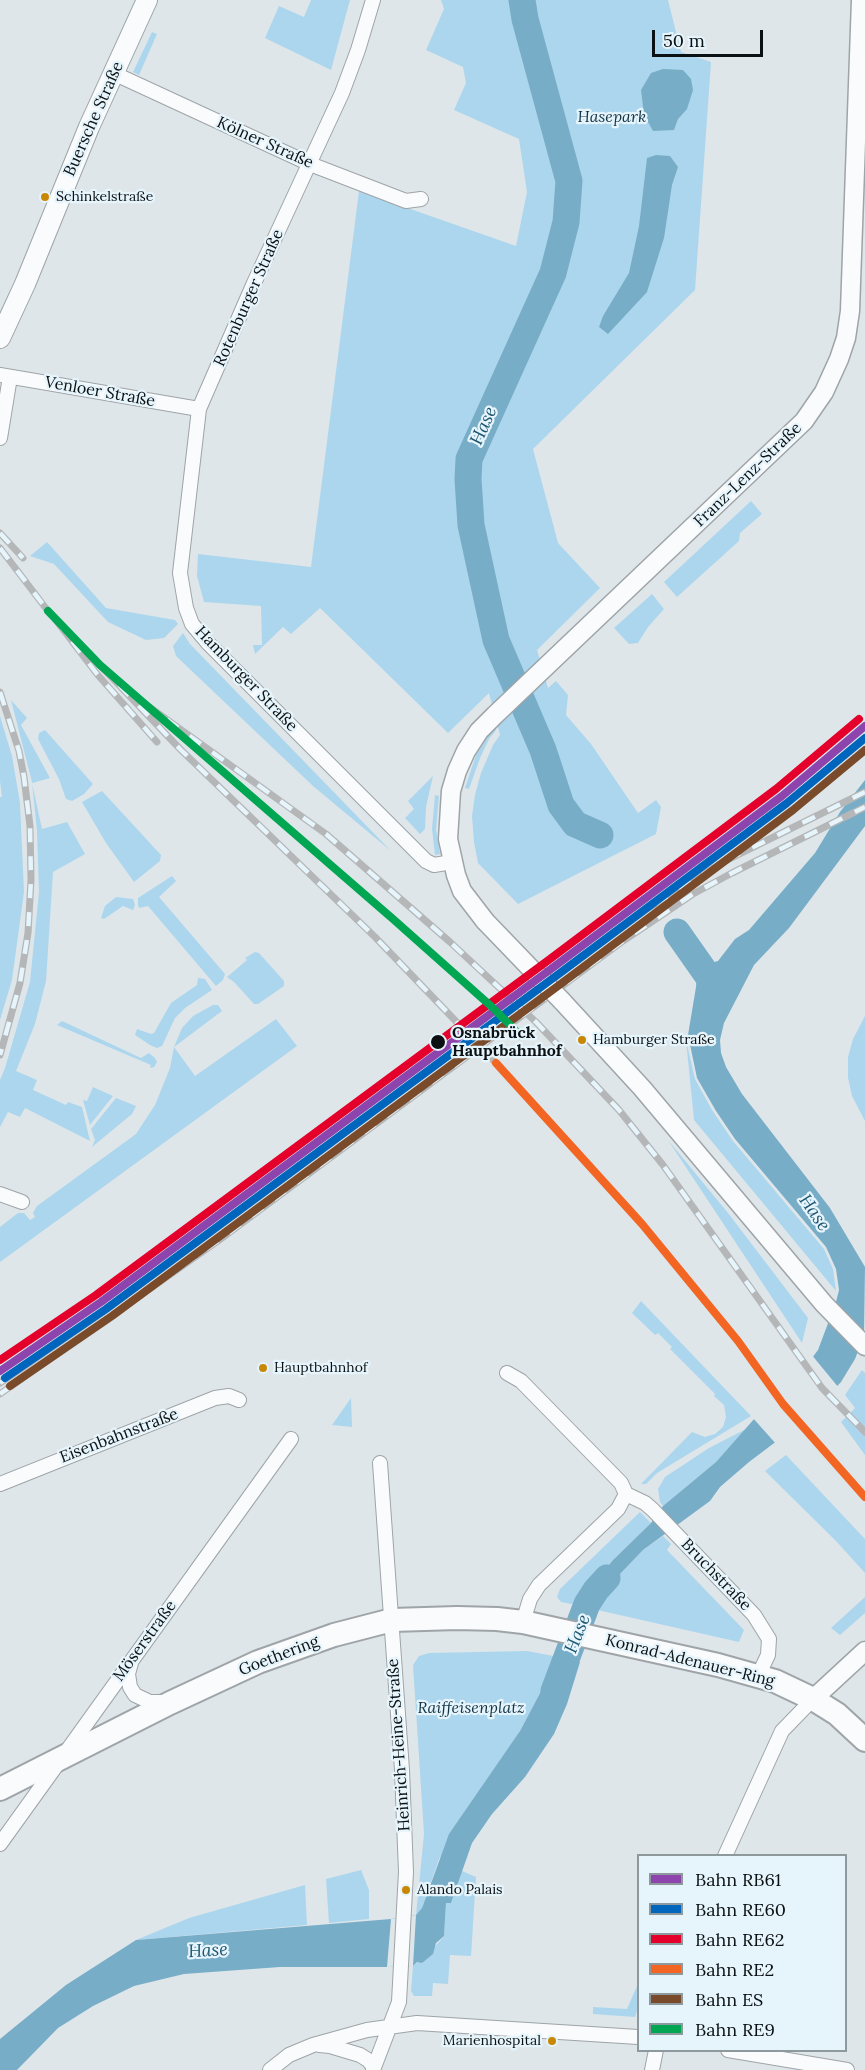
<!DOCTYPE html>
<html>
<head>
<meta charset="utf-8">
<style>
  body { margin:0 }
  #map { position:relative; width:865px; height:2070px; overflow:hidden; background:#dee6ea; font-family:Lora,serif }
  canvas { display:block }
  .legend { position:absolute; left:637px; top:1854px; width:210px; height:198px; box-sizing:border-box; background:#e6f4fc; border:2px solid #8e999e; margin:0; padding:8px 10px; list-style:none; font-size:18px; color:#0b1012 }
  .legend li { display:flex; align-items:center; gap:12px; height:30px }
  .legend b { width:30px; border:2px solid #8e999e }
  .scale { position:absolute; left:652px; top:30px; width:111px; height:27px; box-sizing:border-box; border:3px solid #0b1012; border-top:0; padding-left:8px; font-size:18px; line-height:21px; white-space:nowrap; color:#0b1012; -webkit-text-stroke:4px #e6f4fc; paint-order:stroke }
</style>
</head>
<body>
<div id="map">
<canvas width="865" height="2070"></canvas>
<ul class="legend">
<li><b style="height:8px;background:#8e44ad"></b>Bahn RB61</li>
<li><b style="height:8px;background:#0065bd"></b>Bahn RE60</li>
<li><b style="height:8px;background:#e4002b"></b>Bahn RE62</li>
<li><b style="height:8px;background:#f26522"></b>Bahn RE2</li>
<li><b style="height:8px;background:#7a4b2a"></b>Bahn ES</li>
<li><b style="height:8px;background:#00a651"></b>Bahn RE9</li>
</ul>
<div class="scale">50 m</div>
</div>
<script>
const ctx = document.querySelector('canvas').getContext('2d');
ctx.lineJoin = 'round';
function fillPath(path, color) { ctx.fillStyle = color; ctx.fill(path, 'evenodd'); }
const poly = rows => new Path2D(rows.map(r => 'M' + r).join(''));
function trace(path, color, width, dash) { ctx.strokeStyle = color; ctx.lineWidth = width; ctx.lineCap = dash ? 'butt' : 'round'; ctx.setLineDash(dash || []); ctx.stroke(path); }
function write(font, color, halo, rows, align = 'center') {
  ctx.font = font + ' Lora,serif'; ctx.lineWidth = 4.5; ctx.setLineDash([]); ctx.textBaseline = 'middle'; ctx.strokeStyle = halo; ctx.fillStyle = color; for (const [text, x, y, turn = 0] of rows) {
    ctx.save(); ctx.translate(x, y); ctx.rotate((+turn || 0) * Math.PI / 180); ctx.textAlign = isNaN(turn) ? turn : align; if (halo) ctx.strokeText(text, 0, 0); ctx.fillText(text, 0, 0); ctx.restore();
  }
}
const green = poly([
  [311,0,350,0,331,70,265,38,279,6,304,17],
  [441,0,668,0,681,52,711,62,695,290,533,449,558,543,600,588,537,650,548,688,556,681,568,695,566,715,591,744,638,813,656,800,661,807,656,834,518,904,478,863,474,842,472,816,475,795,481,773,493,745,500,735,489,693,448,733,320,608,291,634,283,627,255,654,253,645,262,645,261,606,204,602,197,576,198,554,311,567,359,191,516,246,527,192,519,139,454,110,466,83,463,67,426,50,444,9],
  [152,32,157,34,139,75,133,72],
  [751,501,762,514,740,533,739,541,677,597,664,582],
  [47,542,106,608,175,620,178,624,164,638,146,640,108,622,54,564,30,556],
  [652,594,664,609,648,627,638,643,629,644,614,628],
  [183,633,190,644,391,851,313,786,176,656,173,646],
  [11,700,27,718,21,725,50,778,32,783,42,829,67,822,85,854,53,872,46,981,35,1024,16,1071,37,1080,33,1090,66,1105,68,1102,82,1107,90,1141,25,1108,20,1117,8,1112,0,1127,0,1080,5,1068,30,982,39,892,37,831,32,782],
  [0,716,12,756,20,803,24,892,12,980,0,1020,0,797,2,797,0,781],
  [493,727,496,730,489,739,480,758,469,789,465,788,476,755],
  [45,730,93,784,84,794,72,801,66,799,59,779,38,739,39,733],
  [433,776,426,807,425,829,420,834,405,818,414,809,408,801],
  [102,791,161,855,160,861,134,882,106,843,82,802],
  [435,795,439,796,436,829,440,854,435,855,432,829],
  [172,876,176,881,159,897,225,974,223,980,216,986,148,906,139,908,138,905,138,898],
  [116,897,133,899,135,905,133,910,123,906,104,919,101,918,105,906],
  [255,952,259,953,284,981,284,986,258,1004,254,1004,234,982,227,977,247,960,245,958],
  [198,978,205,979,212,990,185,1008,175,1018,162,1046,157,1048,150,1045,135,1035,137,1029,151,1034,154,1033,171,1003,197,985],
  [213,1005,218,1005,222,1011,174,1047,195,1076,276,1019,297,1046,0,1262,0,1227,18,1213,24,1213,30,1220,32,1219,35,1217,33,1213,37,1206,136,1134,155,1105,170,1068,174,1047,182,1028,193,1016],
  [865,1016,865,1121,852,1096,848,1078,848,1057,853,1039],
  [62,1021,141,1058,149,1053,155,1058,157,1062,154,1067,150,1068,151,1065,57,1025],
  [686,1040,695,1079,712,1110,733,1141,824,1249,833,1269,836,1291,694,1120],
  [93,1087,113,1096,90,1125,83,1100,87,1101],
  [116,1098,136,1106,132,1114,92,1147,95,1140,91,1129],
  [668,1140,728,1213,808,1318,802,1343],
  [641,1301,751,1416,657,1473,646,1484,641,1484,692,1432,705,1437,715,1434,723,1427,726,1417,724,1405,714,1396,715,1394,670,1349,672,1347,658,1333,655,1335,632,1313],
  [862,1370,865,1373,865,1455,841,1422,855,1408,845,1395],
  [351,1398,352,1427,332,1425],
  [746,1429,716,1462,663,1506,660,1502,658,1489,665,1477,709,1448],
  [786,1455,865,1539,865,1573,836,1541,765,1471],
  [640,1512,651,1523,613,1560,577,1605,561,1602,557,1597,560,1589],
  [663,1536,671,1544,667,1550,744,1630,739,1642,593,1609,599,1596,643,1550],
  [865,1597,865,1613,840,1635,831,1628],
  [527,1651,559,1657,520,1731,439,1859,422,1908,416,1915,424,1834,413,1665,419,1656,429,1653],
  [361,1870,369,1890,369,1919,329,1923,326,1879],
  [462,1871,476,1877,471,1956,450,1955,448,1984,433,1983,432,1996,414,1996,411,1991,413,1966,433,1949,444,1936,446,1903,451,1903],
  [305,1885,307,1925,136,1940,189,1918],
  [637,1986,638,2008,635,2017,593,2014,593,2007,627,2009]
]);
const water = poly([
  [663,69,683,70,691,79,693,90,687,109,678,119,674,130,653,131,644,115,641,90,651,73],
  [656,155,670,156,678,167,672,185,664,238,647,292,608,334,599,327,603,316,629,273,639,226,647,158],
  [865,780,865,826,789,928,754,965,724,1023,720,1040,721,1053,726,1067,742,1094,830,1208,865,1267,864,1336,855,1359,841,1382,806,1419,749,1462,720,1487,710,1501,643,1550,599,1596,593,1609,577,1605,613,1560,651,1523,663,1506,716,1462,755,1418,803,1370,818,1350,836,1302,839,1290,836,1269,826,1247,735,1139,716,1111,697,1078,688,1035,696,987,697,972,694,964,696,959,701,959,711,963,718,961,735,939,749,930,815,853,840,812],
  [559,1657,580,1662,567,1704,554,1734,525,1777,492,1814,472,1843,451,1903,446,1903,444,1936,436,1943,433,1954,422,1963,417,1962,413,1966,392,1967,280,1967,184,1974,134,1986,93,2006,58,2028,17,2070,0,2070,0,2039,66,1985,136,1940,391,1919,416,1915,422,1908,449,1834,520,1731]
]);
const pier = poly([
  [811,1354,839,1388,808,1421,777,1445,752,1417,800,1368],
  [416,1915,413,1966,387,1967,391,1919]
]);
const river = poly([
  [522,0,525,19,569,181,566,222,553,273,469,459,468,479,471,525,496,640,543,750,561,805,575,824,600,835],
  [677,932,717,989],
  [554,1691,587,1604,596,1590,607,1578]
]);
const minor = poly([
  [373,0,358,50,342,93,254,283,199,409,180,573,186,608,192,624,208,643,426,861,434,865,452,862],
  [113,73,310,164,406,201,421,199],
  [0,375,199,409],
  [0,438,10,377],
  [0,1194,22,1202],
  [507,1373,521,1381,621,1483,626,1494,618,1509,539,1585,530,1599,523,1622],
  [0,1484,215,1398,229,1396,239,1400],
  [626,1494,645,1503,653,1510,754,1615,769,1639,768,1655,758,1676],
  [131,1663,128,1674,130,1687,135,1695,150,1702,164,1702],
  [0,1844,291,1439],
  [725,1856,782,1731,813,1699],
  [319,2045,330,2046,360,2055,368,2060,374,2067],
  [728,2050,847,2070],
  [270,2070,289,2055,313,2045,367,2030,417,2023,638,2037],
  [373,2070,399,2002,406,1872,402,1770,380,1463],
  [652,2070,656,2050]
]);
const tertiary = poly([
  [485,921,462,891,456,875,448,839,451,791,457,771,466,751,479,731,495,715,804,421,824,392,839,359,846,338,850,311,861,0],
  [562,1001,642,1088,824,1304,865,1346],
  [813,1699,865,1651]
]);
const secondary = poly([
  [0,338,25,284,89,127,147,0]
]);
const primary = poly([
  [0,1789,170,1703,258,1662,334,1635,392,1620,457,1618,497,1619,523,1622,718,1665,775,1681,813,1699,837,1714,865,1740]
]);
const rail = poly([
  [0,533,23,558],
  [0,548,48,611],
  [55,619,97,674,157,742],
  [100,665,181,750,375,937,496,1063],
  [0,692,19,751,24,777,30,826,31,880,28,933,20,983,0,1055],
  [144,703,326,834,450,942,536,1022,619,1110,663,1165,822,1388,865,1432],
  [0,1383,106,1310,647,909,725,861,865,792],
  [0,1394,218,1241,623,941,693,894,732,873,865,807]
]);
const tertiaryBridge = poly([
  [485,921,562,1001]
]);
const rail1 = poly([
  [0,1371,101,1302,555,966,782,796,865,726]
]);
const rail2 = poly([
  [5,1378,106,1309,560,973,787,803,865,738]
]);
const rail3 = poly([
  [0,1360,96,1295,550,959,776,789,859,719]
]);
const rail4 = poly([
  [496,1063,642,1224,738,1341,783,1404,865,1497]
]);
const rail5 = poly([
  [10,1386,112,1316,566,980,793,810,865,750]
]);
const rail6 = poly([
  [48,611,100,665,393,919,492,1007,521,1036]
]);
const markers = [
  [45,197,5,"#c88804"],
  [582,1040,5,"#c88804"],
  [438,1042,8,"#0b1012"],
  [263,1368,5,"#c88804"],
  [406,1890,5,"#c88804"],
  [552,2041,5,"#c88804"]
];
const busNames = [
  ["Schinkelstraße",56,197],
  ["Hamburger Straße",593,1040],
  ["Hauptbahnhof",274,1368],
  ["Alando Palais",417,1890],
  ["Marienhospital",541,2041,"right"]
];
const parkNames = [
  ["Hasepark",612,117],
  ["Raiffeisenplatz",471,1708]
];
const streetNames = [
  ["Buersche Straße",94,119,-66],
  ["Kölner Straße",265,143,24],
  ["Rotenburger Straße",249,298,-66],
  ["Venloer Straße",100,392,10],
  ["Franz-Lenz-Straße",748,475,-44],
  ["Hamburger Straße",246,679,46],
  ["Eisenbahnstraße",119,1436,-21],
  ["Bruchstraße",716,1575,46],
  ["Möserstraße",145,1641,-54],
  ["Goethering",279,1656,-21],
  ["Konrad-Adenauer-Ring",690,1661,14],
  ["Heinrich-Heine-Straße",399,1745,-94]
];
const stopNames = [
  ["Osnabrück",452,1033],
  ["Hauptbahnhof",452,1051]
];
const waterNames = [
  ["Hase",484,426,-66],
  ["Hase",814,1213,55],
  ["Hase",578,1634,-68],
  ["Hase",208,1951,-3]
];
fillPath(green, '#acd6ed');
fillPath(water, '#78adc8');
fillPath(pier, '#dee6ea');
trace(river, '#78adc8', 27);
trace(minor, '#9ea4a7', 16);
trace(tertiary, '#9ea4a7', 21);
trace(secondary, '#9ea4a7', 22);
trace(primary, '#9ea4a7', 26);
trace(minor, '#fafbfc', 14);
trace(tertiary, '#fafbfc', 18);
trace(secondary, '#fafbfc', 20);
trace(primary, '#fafbfc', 22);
trace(rail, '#b4b6b7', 7);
trace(rail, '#e6f4fc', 4.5, [14]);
trace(tertiaryBridge, '#9ea4a7', 21, []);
trace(tertiaryBridge, '#fafbfc', 18);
trace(rail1, '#8e44ad', 8);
trace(rail2, '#0065bd', 8);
trace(rail3, '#e4002b', 8);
trace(rail4, '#f26522', 8);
trace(rail5, '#7a4b2a', 8);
trace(rail6, '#00a651', 8);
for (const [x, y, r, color] of markers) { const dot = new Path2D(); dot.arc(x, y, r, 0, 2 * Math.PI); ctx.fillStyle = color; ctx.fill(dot); trace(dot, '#e6f4fc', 2); }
write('14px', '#0b1012', '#e6f4fc', busNames, 'left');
write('italic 16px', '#133445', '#e6f4fc', parkNames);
write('16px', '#0b1012', '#e6f4fc', streetNames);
write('bold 16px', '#0b1012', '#e6f4fc', stopNames, 'left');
write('italic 18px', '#1e5671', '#e6f4fc', waterNames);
</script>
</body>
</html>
